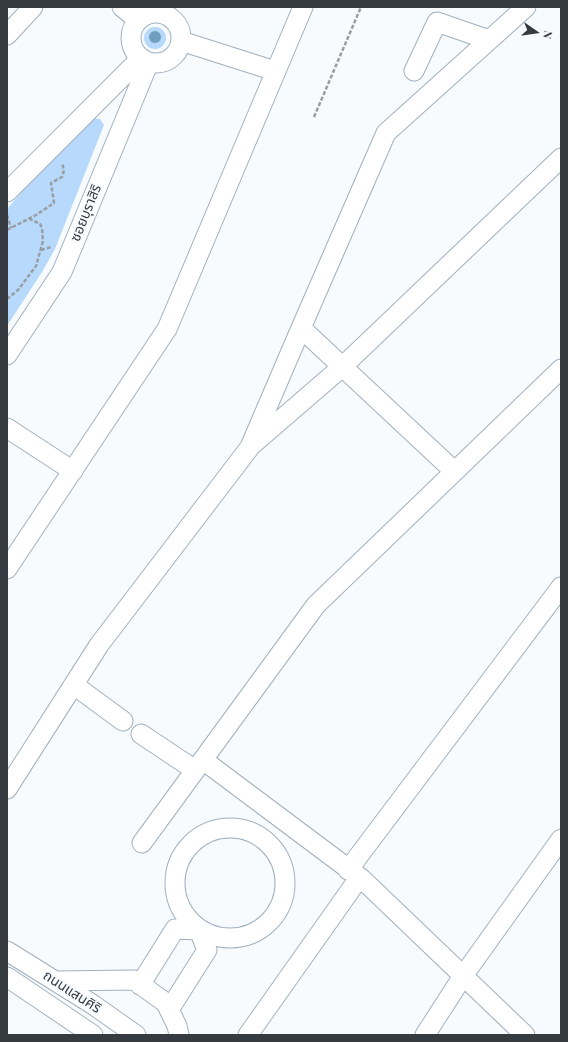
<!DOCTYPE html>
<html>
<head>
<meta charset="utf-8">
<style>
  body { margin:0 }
  #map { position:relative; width:568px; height:1042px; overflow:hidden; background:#f8fbfe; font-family:"Playfair Display",serif }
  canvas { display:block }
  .frame { position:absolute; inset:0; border:8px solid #353b41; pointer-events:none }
  .north { position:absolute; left:516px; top:12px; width:40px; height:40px; -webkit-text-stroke:3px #f8fbfe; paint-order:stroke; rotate:103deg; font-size:11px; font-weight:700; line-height:16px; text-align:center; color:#353b41 }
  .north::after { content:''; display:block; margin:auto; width:14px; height:18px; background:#353b41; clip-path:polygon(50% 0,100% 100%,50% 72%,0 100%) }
</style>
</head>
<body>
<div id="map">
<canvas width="568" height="1042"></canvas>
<div class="frame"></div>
<div class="north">N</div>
</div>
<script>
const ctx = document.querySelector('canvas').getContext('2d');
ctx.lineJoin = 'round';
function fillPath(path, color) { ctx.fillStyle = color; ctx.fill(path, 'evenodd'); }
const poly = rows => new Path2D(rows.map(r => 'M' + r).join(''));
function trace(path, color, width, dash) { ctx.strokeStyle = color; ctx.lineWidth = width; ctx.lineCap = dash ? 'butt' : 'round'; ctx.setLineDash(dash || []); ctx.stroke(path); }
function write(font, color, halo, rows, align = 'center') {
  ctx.font = font + ' "Playfair Display","Noto Sans Thai",serif'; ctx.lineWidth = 4; ctx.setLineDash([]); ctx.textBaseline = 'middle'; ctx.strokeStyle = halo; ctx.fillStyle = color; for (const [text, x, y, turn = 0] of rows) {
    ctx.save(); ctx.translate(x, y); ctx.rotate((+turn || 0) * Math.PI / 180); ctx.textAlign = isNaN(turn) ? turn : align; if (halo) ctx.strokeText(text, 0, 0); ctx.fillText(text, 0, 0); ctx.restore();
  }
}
const green = poly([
  '144 38a11 11 0 1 1 22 0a11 11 0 1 1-22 0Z',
  [93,118,100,119,104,125,55,249,42,272,7,326,7,209,43,167]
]);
const path = poly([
  [314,117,361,7],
  [7,215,11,228],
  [7,230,36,215,54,203,51,183,62,177,64,170,62,163],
  [41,250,51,247],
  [7,299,18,290,36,266,43,241,42,228,40,224,30,219]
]);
const minor = poly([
  [122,7,138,20],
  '131 38a25 25 0 1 1 50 0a25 25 0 1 1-50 0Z',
  [7,35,33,7],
  [181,41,275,71],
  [414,71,437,22,489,40],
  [7,192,141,58],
  [301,328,386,133,526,7],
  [7,355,62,272,149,62],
  [7,428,73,471],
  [254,443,342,367,561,158],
  [7,569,167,329,303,7],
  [74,685,123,721],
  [141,734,195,770],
  [203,760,362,879,525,1035],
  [7,789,99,645,250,447,301,328,454,471],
  '175 883a55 55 0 1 1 110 0a55 55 0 1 1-110 0Z',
  [142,843,316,605,561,369],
  [348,870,561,587],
  [7,951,92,1004,136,1035],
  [7,977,93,1035],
  [55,981,134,980,166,1003,177,1026,179,1035],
  [140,985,175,929,199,930,207,950,169,1010],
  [248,1035,359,878],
  [425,1035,463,976,561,839]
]);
const trees = [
  [155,37]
];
const streetNames = [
  ["ซอยบุราสิริ",86,213,-68],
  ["ถนนแสนศิริ",72,992,33]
];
fillPath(green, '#b6d9fc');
trace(minor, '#a1b0bf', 21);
trace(path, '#999ea2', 2.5, [4, 2]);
trace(minor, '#fff', 19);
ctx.fillStyle = '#709ec0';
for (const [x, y] of trees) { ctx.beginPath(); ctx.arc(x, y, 6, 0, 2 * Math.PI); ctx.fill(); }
write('14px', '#353b41', '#f8fbfe', streetNames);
</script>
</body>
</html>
